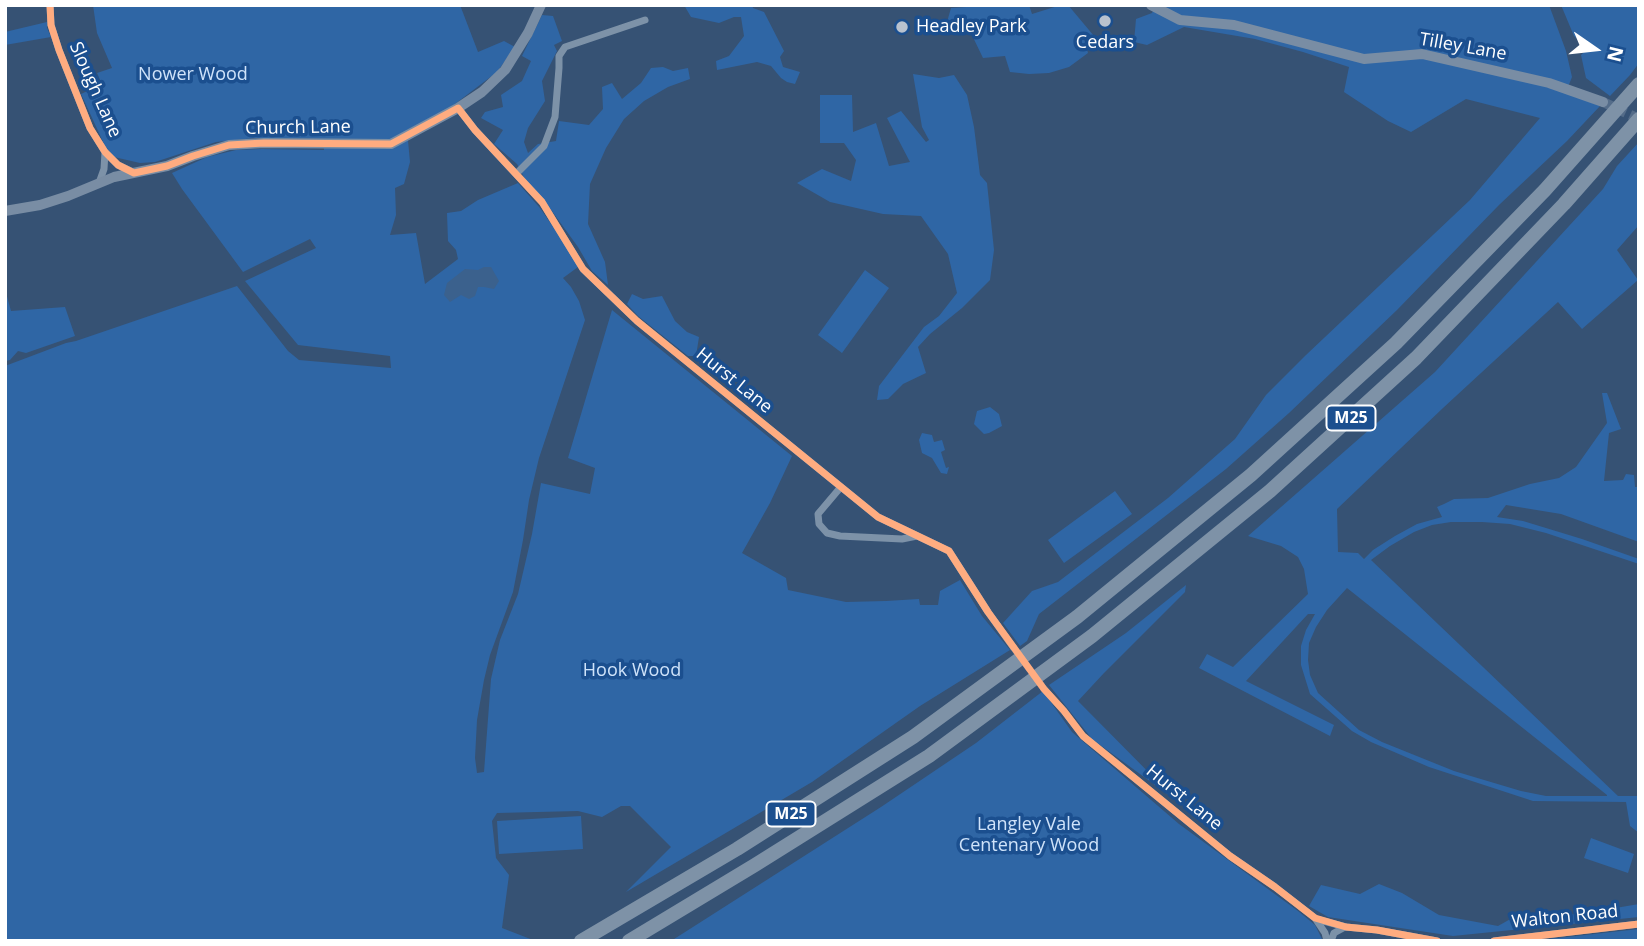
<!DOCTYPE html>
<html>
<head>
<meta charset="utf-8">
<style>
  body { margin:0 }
  #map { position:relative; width:1644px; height:946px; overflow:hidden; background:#365274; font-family:"Open Sans",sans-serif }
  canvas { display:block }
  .frame { position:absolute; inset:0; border:7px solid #fff; pointer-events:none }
  .north { position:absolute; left:1560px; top:14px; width:70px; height:70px; -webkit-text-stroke:5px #1b4f8f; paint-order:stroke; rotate:104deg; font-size:19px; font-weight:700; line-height:28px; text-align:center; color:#fff }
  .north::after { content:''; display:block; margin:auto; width:24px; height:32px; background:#fff; clip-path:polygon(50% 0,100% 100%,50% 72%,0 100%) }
</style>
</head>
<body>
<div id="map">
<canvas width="1644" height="946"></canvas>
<div class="frame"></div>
<div class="north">N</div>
</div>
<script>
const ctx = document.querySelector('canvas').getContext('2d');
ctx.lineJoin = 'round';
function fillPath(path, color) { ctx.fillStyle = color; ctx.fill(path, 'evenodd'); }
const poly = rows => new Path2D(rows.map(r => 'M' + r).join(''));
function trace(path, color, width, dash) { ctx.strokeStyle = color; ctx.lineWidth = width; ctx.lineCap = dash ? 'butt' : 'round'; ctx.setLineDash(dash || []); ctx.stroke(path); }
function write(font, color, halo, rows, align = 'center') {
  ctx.font = font + ' "Open Sans",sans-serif'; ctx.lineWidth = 7; ctx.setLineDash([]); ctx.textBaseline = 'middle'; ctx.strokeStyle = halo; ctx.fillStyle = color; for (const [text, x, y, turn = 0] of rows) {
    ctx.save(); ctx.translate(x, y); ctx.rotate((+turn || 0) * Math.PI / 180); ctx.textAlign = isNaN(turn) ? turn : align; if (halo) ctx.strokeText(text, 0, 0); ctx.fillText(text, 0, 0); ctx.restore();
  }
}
const green = poly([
  [93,5,460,5,478,52,504,41,515,47,497,72,451,107,407,130,410,162,404,184,395,188,396,215,390,235,416,233,425,284,458,259,456,250,448,241,447,213,461,211,478,200,518,183,540,208,570,251,578,267,563,278,571,287,579,301,585,320,539,458,529,500,523,540,513,592,490,655,484,680,477,720,475,758,477,773,484,772,491,679,500,640,518,594,532,534,541,483,590,494,595,468,568,458,612,310,792,456,770,503,742,553,786,578,788,590,846,602,886,601,919,599,920,605,938,605,940,591,960,580,982,616,1010,650,920,706,812,782,626,892,671,847,630,806,621,806,602,817,578,811,497,813,492,821,496,858,509,875,502,928,533,940,532,941,5,941,5,366,66,343,76,341,237,286,288,351,299,360,391,368,390,356,298,345,245,281,316,248,310,239,243,272,182,189,172,173,207,157,236,150,262,149,324,150,324,139,255,138,216,142,155,162,140,163,114,157,105,146,81,94,102,84,97,73,112,68,97,33],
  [684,5,752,5,753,8,764,12,784,51,780,57,783,67,800,72,795,84,787,82,781,78,771,66,757,62,717,70,716,61,729,56,744,36,741,17,734,17,719,23,691,17],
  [997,5,1029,5,1032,14,1061,5,1068,5,1094,36,1084,38,1088,53,1069,67,1049,73,1029,74,1010,72,1005,56,983,58,969,29,947,22,951,8],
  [1156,5,1549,5,1566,51,1572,77,1566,92,1600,106,1567,141,1499,205,1397,310,1289,413,1226,469,1039,614,1027,641,1020,646,1003,623,1032,591,1058,582,1168,498,1235,439,1266,395,1306,355,1470,200,1540,118,1466,99,1411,132,1388,121,1344,92,1349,67,1303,52,1255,39,1184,27,1147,45,1134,42,1136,19,1152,13],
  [1561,5,1639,5,1639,63,1630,75,1610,96,1586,78,1581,55,1586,50,1582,43,1574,36],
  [542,15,553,16,562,41,554,45,557,51,542,81,545,101,528,128,524,142,528,153,538,144,556,141,559,121,589,125,603,109,602,87,612,83,622,99,641,83,651,68,663,67,673,71,688,68,690,79,668,87,644,101,624,119,606,148,590,184,588,224,605,262,608,285,592,271,578,247,541,196,526,181,517,164,494,144,503,130,481,118,485,112,503,107,501,95,522,81,531,61,522,56],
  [47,22,47,28,51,37,5,45,5,32],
  [913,74,939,78,954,75,967,95,974,127,980,175,987,183,994,250,990,280,962,308,930,334,918,347,926,373,903,384,888,399,877,400,879,386,924,327,939,316,957,293,948,254,921,216,883,214,830,202,797,183,822,169,851,181,856,160,844,143,820,143,820,95,852,95,853,132,876,123,889,166,910,162,887,118,901,111,926,142,929,140,922,127],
  [1639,142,1639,225,1617,250,1638,280,1582,329,1558,302,1443,408,1337,509,1338,552,1358,553,1364,559,1373,550,1395,536,1417,524,1442,517,1437,507,1444,504,1454,499,1488,498,1530,484,1559,478,1576,467,1607,423,1602,393,1607,393,1621,429,1609,433,1604,481,1623,480,1626,474,1634,475,1635,487,1639,487,1639,542,1561,514,1506,505,1497,517,1523,521,1582,539,1639,559,1639,564,1546,533,1510,524,1482,522,1451,522,1432,525,1414,532,1390,546,1371,560,1618,796,1639,796,1639,833,1630,826,1626,802,1533,801,1429,767,1371,742,1352,731,1310,694,1301,665,1301,646,1306,630,1315,614,1308,614,1246,681,1334,725,1330,736,1199,668,1207,654,1233,667,1308,594,1304,569,1298,557,1281,546,1248,536,1435,372,1603,189,1617,166],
  [1347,588,1607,795,1607,796,1546,796,1521,791,1454,771,1382,742,1359,730,1318,693,1310,675,1308,660,1309,643,1316,627,1327,610],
  [865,270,889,288,842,353,818,335],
  [5,289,11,311,65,307,75,336,26,353,18,351,10,360,5,361],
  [632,294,643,299,662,296,675,321,687,332,699,337,696,356,688,356,638,316,627,304],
  [990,407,999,414,1002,426,989,433,984,434,974,424,977,411],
  [922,433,932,435,934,442,942,440,945,450,941,452,946,468,949,467,947,474,941,473,932,458,922,453,919,440],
  [1115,491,1132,514,1064,563,1048,540],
  [1186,585,1185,592,1104,673,1078,701,1177,801,1092,739,1049,685,1126,633],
  [1043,691,1072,732,1179,824,1298,911,1315,925,1323,941,671,941,881,807,976,743],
  [581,816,583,849,499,854,497,821],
  [1591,838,1634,854,1628,873,1584,858],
  [1379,884,1402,893,1439,915,1498,926,1514,917,1580,914,1639,904,1639,917,1453,936,1328,917,1309,906,1321,885,1360,894],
  [1639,929,1639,941,1531,941]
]);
const water = poly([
  [484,267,491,267,499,281,494,289,484,287,478,287,475,296,469,299,461,295,450,302,444,295,447,283,465,269,478,270]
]);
const streetTunnel = poly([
  [1013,647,1044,689]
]);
const secondaryTunnel = poly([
  [1603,102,1639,119]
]);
const street = poly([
  [50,5,51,25,59,50,90,128,105,152,118,165,133,172],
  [458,108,475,130,542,202,583,269,637,321,878,517,949,551,988,612,1013,647],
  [516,174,544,146,555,117,559,68,559,56,565,47,645,20],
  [99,183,104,169,105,152],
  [840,488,818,514,819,524,827,533,840,536,902,539,917,536],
  [1044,689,1064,711,1083,736,1230,856,1275,887,1315,918,1325,933,1327,941],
  [1316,919,1346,927,1377,930,1437,941],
  [1331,941,1334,933,1345,927],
  [1494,941,1639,924]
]);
const secondary = poly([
  [1151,5,1180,20,1234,25,1364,59,1422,54,1549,83,1603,102],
  [5,211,40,205,68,196,114,177,167,166,193,156,229,145,264,143,391,144,458,108,482,92,505,70,528,33,541,5]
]);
const highway = poly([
  [581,941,737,849,913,737,1077,617,1251,475,1396,343,1545,190,1639,84],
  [629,941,755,865,929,756,1092,636,1270,491,1416,358,1564,204,1639,119]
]);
const cycleway = poly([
  [50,5,51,25,59,50,90,128,105,152,118,165,134,173,167,166,193,156,229,145,264,143,391,144,458,108,475,130,542,202,583,269,637,321,878,517,949,551,988,612,1044,689,1064,711,1083,736,1230,856,1275,887,1315,918,1346,927,1377,930,1437,941],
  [1494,941,1639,924]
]);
const markers = [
  [1105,21,7,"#b9c2ce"],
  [902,27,7,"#b9c2ce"]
];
const shields = [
  [1351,418,49],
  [791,814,49]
];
const shieldNames = [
  ["M25",1351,418],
  ["M25",791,814]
];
const poiNames = [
  ["Headley Park",916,27],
  ["Cedars",1105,43,"center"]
];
const streetNames = [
  ["Tilley Lane",1463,47,10],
  ["Slough Lane",95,90,66],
  ["Church Lane",298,128,-1],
  ["Hurst Lane",734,381,39],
  ["Hurst Lane",1184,798,39],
  ["Walton Road",1565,917,-6]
];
const parkNames = [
  ["Nower Wood",193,75],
  ["Hook Wood",632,671],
  ["Langley Vale",1029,825],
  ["Centenary Wood",1029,846]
];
fillPath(green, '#2f66a5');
fillPath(water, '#3b618d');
trace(streetTunnel, '#546c89', 7, [7, 3.5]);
trace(secondaryTunnel, '#546c89', 10, [10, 5]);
trace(street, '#7d92a8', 7);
trace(secondary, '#798da4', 10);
trace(highway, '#7e92a7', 14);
trace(cycleway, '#ffac80', 7);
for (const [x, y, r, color] of markers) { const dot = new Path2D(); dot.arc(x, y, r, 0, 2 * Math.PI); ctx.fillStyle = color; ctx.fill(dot); trace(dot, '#1b4f8f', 2.5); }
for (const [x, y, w] of shields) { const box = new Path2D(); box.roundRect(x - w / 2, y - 12.5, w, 25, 5); ctx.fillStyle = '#1b4f8f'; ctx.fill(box); trace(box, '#fff', 2); }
write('bold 16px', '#fff', null, shieldNames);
write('18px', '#fff', '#1b4f8f', poiNames, 'left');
write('18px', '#fff', '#1b4f8f', streetNames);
write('18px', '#cfe3fa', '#1b4f8f', parkNames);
</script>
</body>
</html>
